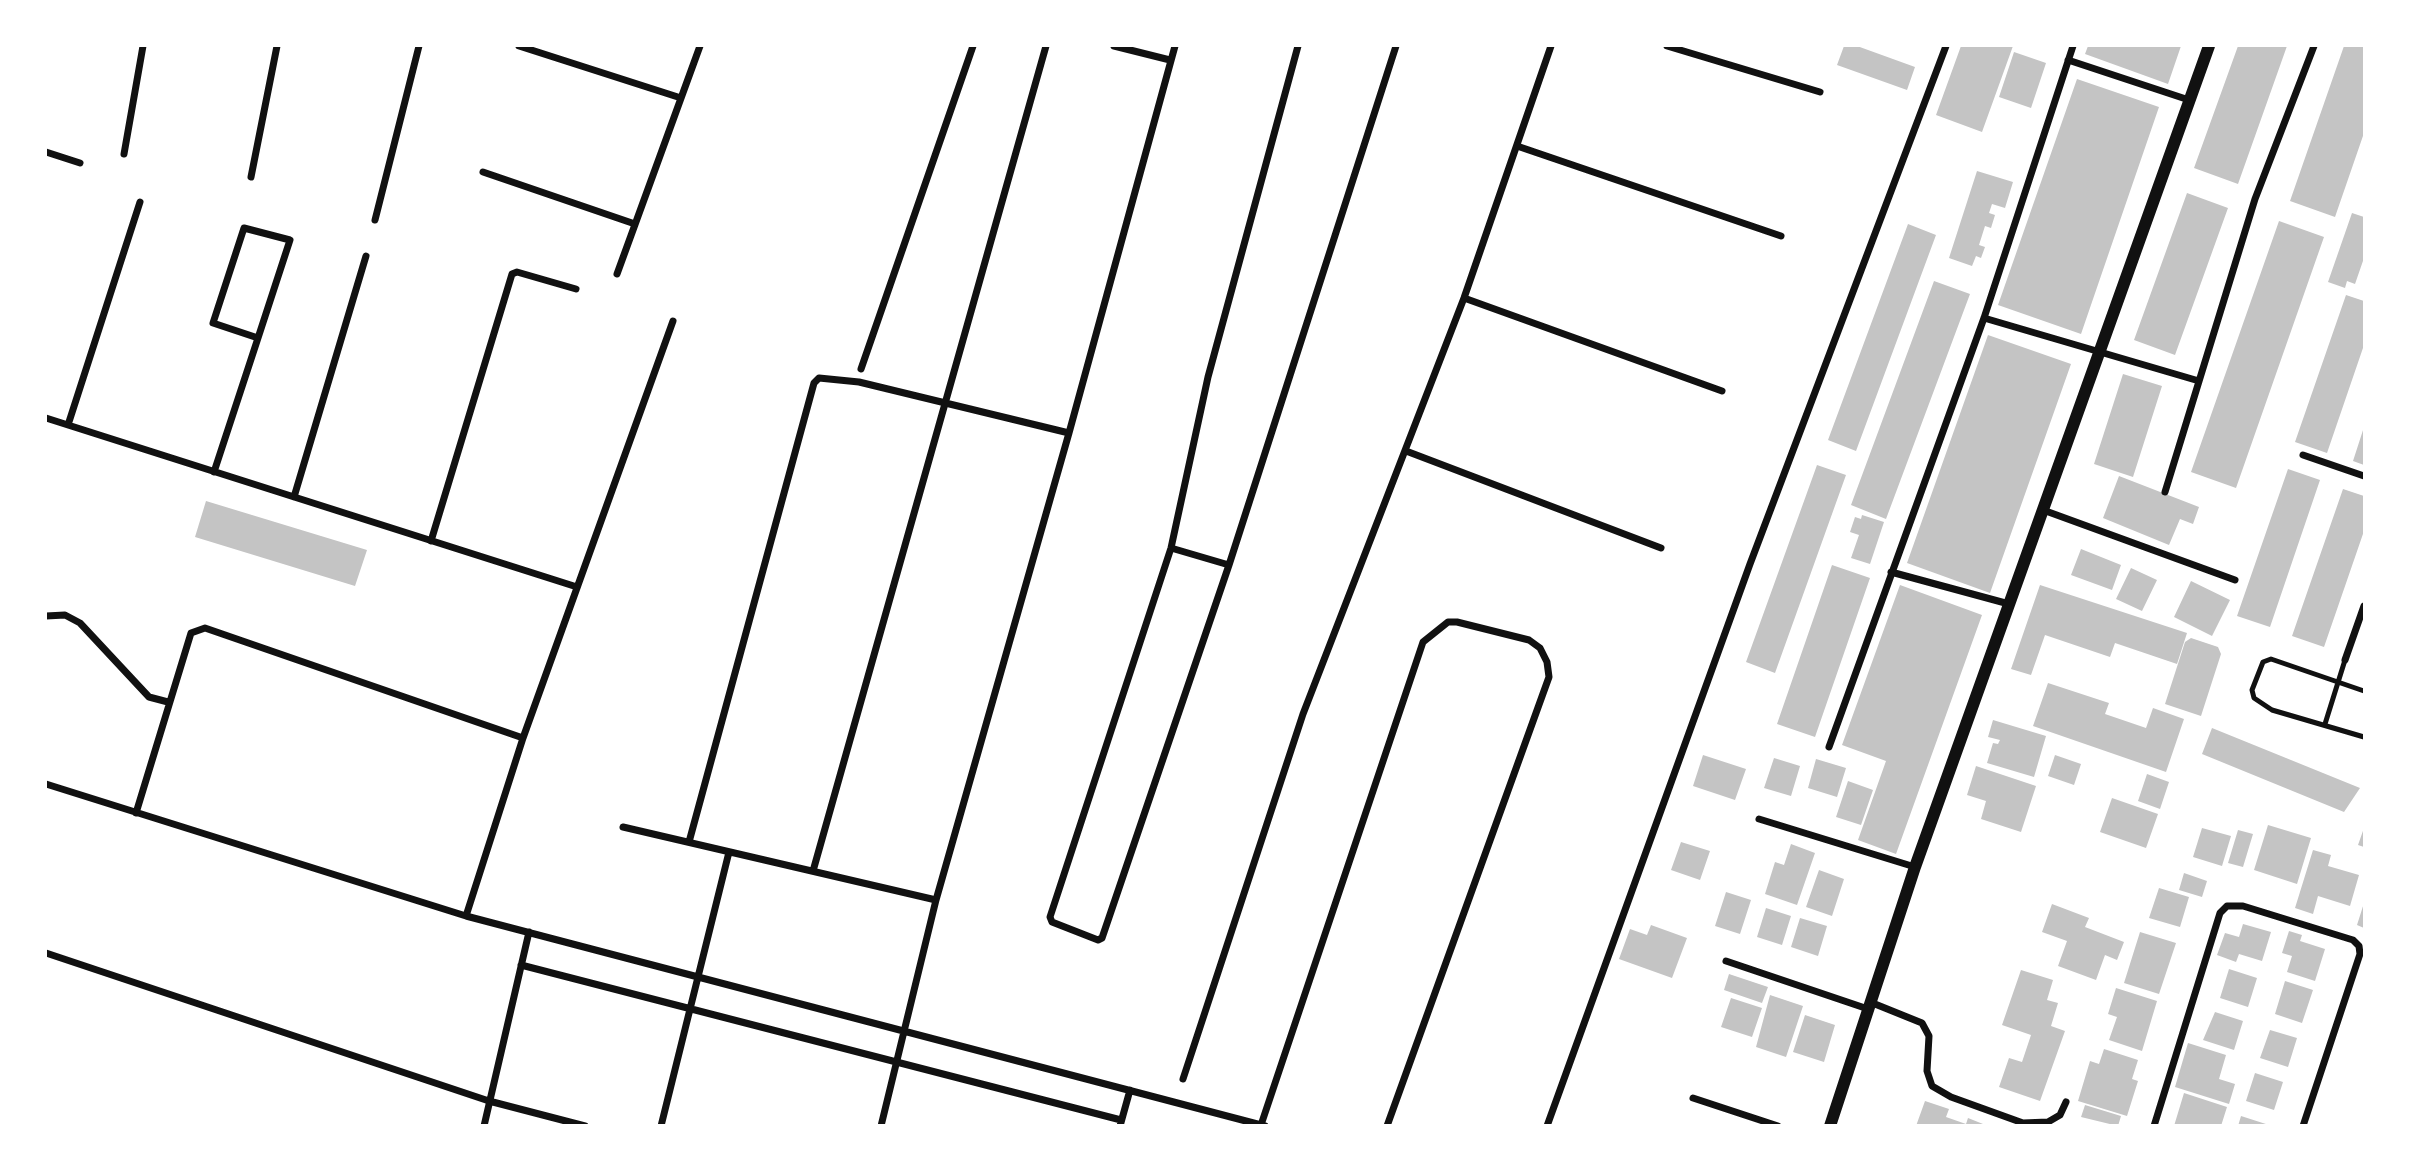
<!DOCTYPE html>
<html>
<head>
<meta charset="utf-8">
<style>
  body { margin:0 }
  #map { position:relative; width:2410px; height:1171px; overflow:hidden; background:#fff; font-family:"DejaVu Sans",sans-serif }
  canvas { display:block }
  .frame { position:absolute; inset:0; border:47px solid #fff; pointer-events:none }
</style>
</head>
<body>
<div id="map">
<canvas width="2410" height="1171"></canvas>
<div class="frame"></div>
</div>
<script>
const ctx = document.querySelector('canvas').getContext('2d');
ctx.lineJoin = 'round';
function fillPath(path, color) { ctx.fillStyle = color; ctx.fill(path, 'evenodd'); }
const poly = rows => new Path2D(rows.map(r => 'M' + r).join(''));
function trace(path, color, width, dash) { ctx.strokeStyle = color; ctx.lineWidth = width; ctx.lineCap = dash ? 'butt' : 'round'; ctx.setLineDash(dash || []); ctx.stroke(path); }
const building = poly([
  [1844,46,1857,46,1915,67,1907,90,1837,65],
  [1961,46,2013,46,1982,132,1936,115],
  [2088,46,2181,46,2168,84,2085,54],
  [2238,46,2287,46,2238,184,2194,168],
  [2344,46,2364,46,2364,133,2335,217,2290,201],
  [2014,52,2046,63,2031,108,1999,97],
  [2077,79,2159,107,2081,334,1998,305],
  [1977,171,2013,182,2005,208,1992,204,1989,213,1995,215,1991,228,1985,226,1979,245,1985,247,1981,258,1976,256,1972,266,1949,258],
  [2187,193,2228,208,2175,355,2134,340],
  [2352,213,2364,217,2364,258,2355,284,2347,281,2345,288,2328,282],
  [2279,221,2324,237,2236,488,2191,472],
  [1908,224,1936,235,1856,451,1828,440],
  [1934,281,1970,294,1886,519,1851,505],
  [2346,295,2364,301,2364,345,2327,453,2295,442],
  [1988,335,2071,364,1990,593,1907,563],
  [2123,374,2162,386,2133,477,2094,464],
  [2364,427,2364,465,2353,461],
  [1817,465,1846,475,1775,673,1746,662],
  [2288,469,2320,480,2270,627,2237,616],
  [2119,476,2199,507,2193,524,2180,519,2169,545,2103,518],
  [2343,489,2364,496,2364,531,2324,647,2292,636],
  [206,501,367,550,355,586,195,537],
  [1862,515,1884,522,1870,564,1851,558,1859,535,1850,532,1855,517,1861,519],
  [2081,549,2121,565,2112,590,2071,575],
  [1832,565,1870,578,1815,737,1777,724],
  [2131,568,2157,580,2142,611,2116,599],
  [2191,581,2230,600,2212,636,2174,617],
  [1900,585,1982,615,1896,854,1858,840,1886,761,1842,745],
  [2040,585,2187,633,2177,664,2115,643,2110,657,2045,635,2031,675,2011,669],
  [2191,638,2218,647,2221,654,2201,716,2165,704,2185,642],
  [2048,683,2109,703,2105,714,2146,728,2153,708,2184,719,2166,772,2033,726],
  [1993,720,2046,736,2034,777,1987,763,1993,743,1998,744,2000,740,1988,737],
  [2212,728,2360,788,2344,812,2202,754],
  [1703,755,1746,769,1735,800,1693,786],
  [2055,755,2081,764,2074,785,2048,776],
  [1774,758,1800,766,1791,796,1764,788],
  [1816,759,1846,768,1837,797,1808,788],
  [1976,766,2036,786,2021,832,1981,819,1986,801,1967,795],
  [2147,774,2169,782,2160,809,2138,801],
  [1848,781,1873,790,1861,825,1836,817],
  [2112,798,2158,814,2146,848,2100,832],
  [2268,825,2311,838,2297,884,2254,870],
  [2202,828,2231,836,2222,866,2193,857],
  [2364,828,2364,847,2358,845],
  [2238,830,2253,834,2243,867,2228,863],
  [1681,842,1710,851,1700,880,1671,870],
  [1791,844,1815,853,1797,905,1765,894,1775,862,1784,865],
  [2313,850,2331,855,2328,866,2359,875,2350,906,2318,896,2313,914,2295,908],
  [1819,870,1844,879,1832,916,1806,907],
  [2184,873,2207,881,2202,897,2179,890],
  [2159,888,2189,897,2180,927,2149,918],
  [1726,892,1751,900,1740,934,1715,926],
  [2364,903,2364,928,2357,925],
  [2052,904,2089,918,2085,927,2124,942,2117,960,2105,955,2096,980,2058,966,2067,941,2042,932],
  [1766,908,1791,916,1782,945,1757,937],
  [1800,918,1827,926,1818,956,1791,947],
  [2243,924,2271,932,2262,961,2239,954,2236,962,2217,955,2225,933,2239,937],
  [1651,925,1687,938,1672,978,1619,959,1630,929,1647,935],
  [2289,931,2302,935,2300,941,2325,949,2315,981,2287,972,2292,956,2282,953],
  [2140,932,2176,943,2159,994,2124,983],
  [2229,969,2257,978,2248,1007,2220,998],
  [2021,970,2053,980,2047,1000,2058,1003,2051,1026,2065,1031,2040,1101,1999,1087,2009,1058,2022,1062,2031,1035,2002,1025],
  [1729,974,1768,987,1762,1003,1724,990],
  [2285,981,2313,990,2302,1023,2275,1014],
  [2116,988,2157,1001,2142,1051,2109,1040,2117,1017,2108,1014],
  [1770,995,1803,1006,1786,1057,1756,1047],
  [1731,998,1762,1008,1752,1037,1721,1027],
  [2215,1012,2243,1021,2234,1050,2203,1040],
  [1805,1015,1835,1025,1824,1062,1793,1052],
  [2270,1030,2297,1038,2288,1067,2260,1058],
  [2188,1043,2226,1055,2219,1079,2235,1084,2229,1104,2175,1087],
  [2104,1049,2138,1060,2132,1079,2138,1081,2127,1116,2078,1101,2090,1061,2099,1064],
  [2255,1073,2283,1082,2274,1110,2246,1101],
  [2184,1093,2227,1107,2221,1126,2174,1126],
  [1925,1101,1949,1109,1946,1117,1966,1124,1968,1118,1988,1126,1916,1126],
  [2085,1105,2121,1116,2118,1126,2081,1117],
  [2241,1116,2269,1125,2268,1126,2238,1126]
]);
const service = poly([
  [2364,691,2271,659,2263,662,2252,690,2254,698,2272,710,2364,737],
  [2325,724,2345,660]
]);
const minor = poly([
  [519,46,681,98],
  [1114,46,1170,60],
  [1298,46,1208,377,1171,548,1050,917,1052,922,1098,940,1102,938,1229,565,1396,46],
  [1667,46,1820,92],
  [2068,60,2189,100],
  [1517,146,1781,236],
  [46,152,80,163],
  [124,154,143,46],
  [483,172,635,224],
  [251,177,277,46],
  [375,220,419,46],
  [617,274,700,46],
  [1464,298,1722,391],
  [1984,318,2199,381],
  [861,369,973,46],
  [46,418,577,587],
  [68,425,140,202],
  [1406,451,1661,548],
  [2303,455,2364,476],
  [214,472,258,338,290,240,244,228,213,323,258,338],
  [2165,492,2255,199,2314,46],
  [294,497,366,256],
  [2043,510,2235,580],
  [431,541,512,274,517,272,576,289],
  [1171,548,1229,565],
  [1891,572,2009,604],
  [46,616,65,615,80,623,149,697,168,702],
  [2345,660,2364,606],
  [1829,747,1984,318,2073,46],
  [46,784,466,916,1265,1126],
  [136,813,191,633,205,628,523,738],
  [1759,819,1915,867],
  [623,827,936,900],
  [689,842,814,383,819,378,859,382,1069,433],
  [813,871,1046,46],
  [466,916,523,738,673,321],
  [46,953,489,1101,585,1126],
  [1726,961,1868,1009],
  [521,965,1121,1120],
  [1870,1002,1922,1023,1929,1036,1927,1071,1932,1086,1951,1097,2023,1123,2048,1122,2060,1115,2066,1102],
  [1183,1079,1303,714,1464,298,1551,46],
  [1693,1098,1778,1126],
  [1261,1125,1423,642,1448,622,1457,622,1529,640,1540,648,1547,662,1549,677,1387,1126],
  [484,1126,529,932],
  [661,1126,729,852],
  [881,1126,936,900,1069,433,1175,46],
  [1120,1126,1130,1090],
  [1547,1126,1750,564,1946,46],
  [2154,1126,2220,913,2227,906,2243,906,2353,940,2359,946,2360,954,2303,1126]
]);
const tertiary = poly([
  [1830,1126,1915,867,2209,46]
]);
fillPath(building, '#c4c4c4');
trace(service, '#111', 5);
trace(minor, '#111', 7);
trace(tertiary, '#111', 12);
</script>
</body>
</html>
